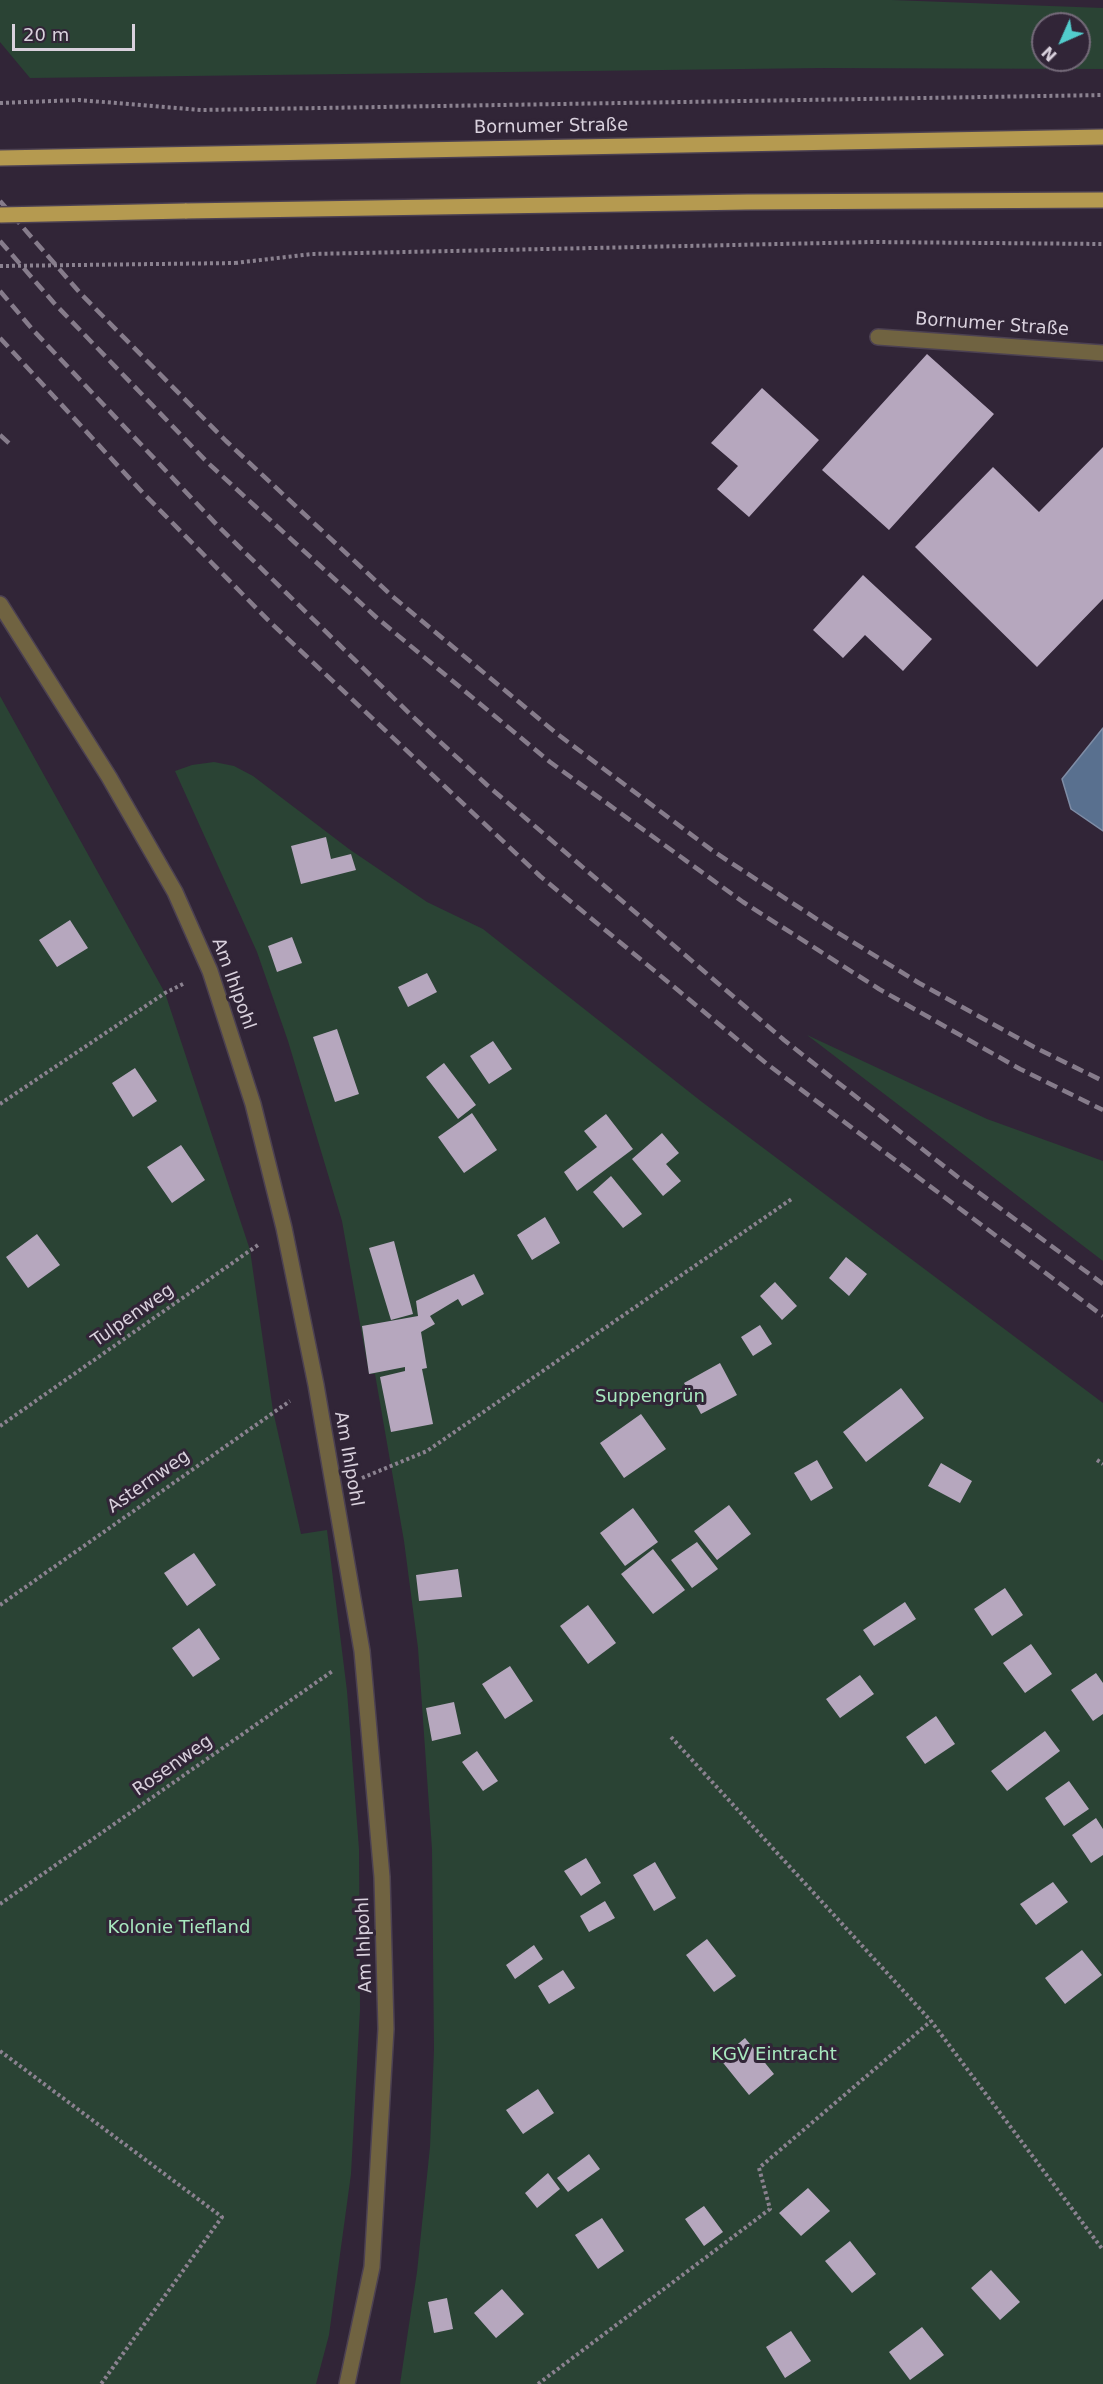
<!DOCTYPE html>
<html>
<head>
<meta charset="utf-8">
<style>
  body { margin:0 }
  #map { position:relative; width:1103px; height:2384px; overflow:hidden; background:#312537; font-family:"DejaVu Sans",sans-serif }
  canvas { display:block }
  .north { position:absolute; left:1031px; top:12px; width:60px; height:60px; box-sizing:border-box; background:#312537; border:2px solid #746a79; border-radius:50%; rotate:225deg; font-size:16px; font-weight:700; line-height:24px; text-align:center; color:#d9d1dd }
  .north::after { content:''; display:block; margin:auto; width:21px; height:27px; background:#52cdcd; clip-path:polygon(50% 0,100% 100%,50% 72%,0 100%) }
  .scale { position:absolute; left:12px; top:24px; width:123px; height:27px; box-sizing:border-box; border:3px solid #d9d1dd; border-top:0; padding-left:8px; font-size:18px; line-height:21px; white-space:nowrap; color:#d9d1dd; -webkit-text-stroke:4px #312537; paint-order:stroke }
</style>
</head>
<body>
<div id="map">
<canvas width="1103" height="2384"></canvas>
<div class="north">N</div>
<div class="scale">20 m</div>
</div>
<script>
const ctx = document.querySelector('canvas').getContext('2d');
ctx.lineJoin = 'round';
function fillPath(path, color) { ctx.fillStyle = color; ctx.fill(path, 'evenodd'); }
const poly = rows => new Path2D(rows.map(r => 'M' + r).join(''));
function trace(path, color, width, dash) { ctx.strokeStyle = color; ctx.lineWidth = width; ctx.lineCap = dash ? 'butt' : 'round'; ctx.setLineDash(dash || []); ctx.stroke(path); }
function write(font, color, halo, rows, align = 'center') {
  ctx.font = font + ' "DejaVu Sans",sans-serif'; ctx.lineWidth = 6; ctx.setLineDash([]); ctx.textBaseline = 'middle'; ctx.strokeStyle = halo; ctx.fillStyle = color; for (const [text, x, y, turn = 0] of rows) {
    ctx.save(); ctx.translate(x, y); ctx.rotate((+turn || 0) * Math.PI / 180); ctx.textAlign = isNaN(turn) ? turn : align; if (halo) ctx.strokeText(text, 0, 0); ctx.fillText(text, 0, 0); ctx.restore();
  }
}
const green = poly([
  [0,0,892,0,1103,8,1103,69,822,68,30,78,0,42],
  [1043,24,1079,24,1079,60,1043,60],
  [0,696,165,993,250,1250,273,1411,301,1534,327,1530,347,1691,359,1849,360,2009,351,2174,329,2335,316,2384,0,2384],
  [214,762,234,766,253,776,349,849,427,902,483,929,702,1102,1103,1403,1103,2384,400,2384,417,2272,430,2147,434,2050,432,1849,418,1648,404,1541,375,1374,369,1374,342,1221,288,1041,257,952,175,771,192,765],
  [807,1035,987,1119,1103,1161,1103,1261]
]);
const water = poly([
  [1103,728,1103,831,1071,809,1062,779,1103,728]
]);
const building = poly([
  [927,354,994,414,889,530,822,470],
  [762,388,819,440,749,517,717,489,738,466,711,443],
  [1103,447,1103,599,1037,667,915,547,993,467,1039,512],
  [863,575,932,639,903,671,865,635,843,658,813,630],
  [326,837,331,859,351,854,356,870,301,884,291,846],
  [70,920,88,948,57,967,39,940],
  [292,937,302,963,277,972,268,946],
  [427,973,437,992,408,1007,398,987],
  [337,1029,359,1094,335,1102,313,1037],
  [493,1041,512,1069,489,1084,470,1056],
  [444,1063,476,1105,458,1119,426,1077],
  [135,1068,157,1101,133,1117,112,1083],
  [472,1113,497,1150,464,1173,438,1137],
  [606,1114,633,1149,577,1191,564,1172,597,1147,584,1131],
  [662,1133,679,1153,666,1164,681,1181,663,1196,632,1159],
  [181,1145,205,1180,172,1203,147,1167],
  [611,1176,642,1214,623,1228,593,1192],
  [545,1217,560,1243,532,1260,517,1235],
  [37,1234,60,1265,28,1288,6,1257],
  [394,1241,413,1314,391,1320,369,1248],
  [846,1257,867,1274,849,1296,829,1278],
  [474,1274,484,1294,462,1306,458,1299,430,1316,435,1324,421,1332,427,1368,422,1369,433,1424,391,1432,380,1377,405,1371,405,1367,369,1374,362,1326,418,1316,416,1301],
  [775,1282,797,1306,782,1320,760,1296],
  [760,1325,772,1344,753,1356,741,1337],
  [720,1363,737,1395,701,1414,684,1383],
  [901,1388,924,1418,866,1462,843,1432],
  [641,1414,666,1449,624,1478,600,1443],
  [817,1460,833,1488,811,1501,794,1473],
  [941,1463,972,1481,960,1503,928,1486],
  [729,1505,751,1534,717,1560,694,1531],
  [633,1508,658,1542,625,1566,600,1533],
  [697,1542,718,1569,692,1588,671,1560],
  [653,1549,685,1590,653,1614,621,1574],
  [194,1553,216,1585,187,1606,164,1573],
  [458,1569,462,1597,419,1601,416,1575],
  [1005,1588,1023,1615,992,1636,974,1609],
  [905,1602,916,1619,874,1646,863,1630],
  [588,1605,616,1643,588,1664,560,1626],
  [199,1628,220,1659,193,1677,172,1648],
  [1031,1644,1052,1674,1025,1693,1003,1663],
  [510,1666,533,1701,505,1719,482,1684],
  [1096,1673,1103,1683,1103,1714,1093,1721,1071,1690],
  [860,1675,874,1694,840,1718,826,1699],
  [454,1702,461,1734,432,1741,426,1708],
  [936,1716,955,1744,925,1764,906,1737],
  [1045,1731,1060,1751,1007,1791,991,1771],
  [477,1751,498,1781,483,1791,462,1762],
  [1069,1781,1089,1809,1064,1826,1045,1798],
  [1096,1818,1103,1829,1103,1855,1091,1863,1072,1835],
  [586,1858,601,1883,581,1896,564,1871],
  [655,1862,676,1898,654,1911,633,1875],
  [1053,1882,1068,1902,1036,1925,1020,1904],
  [605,1901,615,1918,589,1932,580,1916],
  [707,1939,736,1976,714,1992,686,1955],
  [534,1945,543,1959,515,1979,506,1965],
  [1082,1950,1102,1975,1065,2004,1045,1978],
  [563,1970,575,1988,549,2004,538,1986],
  [745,2038,774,2074,749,2095,720,2059],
  [538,2089,554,2113,523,2134,506,2110],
  [589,2154,600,2169,568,2192,557,2178],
  [548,2173,560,2189,537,2208,525,2193],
  [808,2188,830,2211,801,2236,779,2213],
  [704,2206,723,2232,704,2246,685,2219],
  [602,2218,624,2251,598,2269,575,2235],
  [850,2241,876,2274,852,2293,825,2261],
  [991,2270,1020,2302,1000,2320,971,2288],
  [502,2289,524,2314,496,2338,474,2313],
  [447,2298,453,2329,434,2333,428,2302],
  [922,2327,944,2355,910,2380,889,2352],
  [791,2331,811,2361,785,2378,766,2347]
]);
const path = poly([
  [0,103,79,100,201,110,1103,95],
  [235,263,312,254,873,242,1103,244],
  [0,1104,165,993,185,983],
  [0,1426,258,1245],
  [1097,1460,1103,1464],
  [362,1478,427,1451,793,1198],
  [0,1605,290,1401],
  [671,1737,931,2021,1103,2250],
  [0,1904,334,1670],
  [0,2051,222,2217,101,2384],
  [538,2384,770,2209,759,2168,931,2021]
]);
const minor = poly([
  [878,337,1103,353],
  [0,604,109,777,175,892,210,971,253,1104,284,1228,316,1385,362,1651,382,1877,386,2029,372,2267,347,2384]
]);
const major = poly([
  [0,158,1103,137],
  [185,211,747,202,1103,200]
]);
const rail = poly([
  [0,201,81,294,226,441,392,596,556,733,713,851,835,931,919,983,1034,1047,1103,1081],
  [0,241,54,303,208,463,377,618,550,762,743,902,879,989,1020,1069,1103,1110],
  [0,291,33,330,218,526,411,715,487,785,784,1040,959,1178,1103,1284],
  [0,338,143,493,270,622,540,876,767,1064,1103,1316],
  [0,435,11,445]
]);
const pathBridge = poly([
  [0,266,235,263]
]);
const majorBridge = poly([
  [0,215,185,211]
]);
const streetNames = [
  ["Bornumer Straße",551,127,-1],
  ["Bornumer Straße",992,325,4],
  ["Am Ihlpohl",233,984,70],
  ["Tulpenweg",133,1316,-35],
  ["Am Ihlpohl",348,1459,80],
  ["Asternweg",149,1482,-35],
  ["Rosenweg",173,1766,-35],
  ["Am Ihlpohl",365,1945,-92]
];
const parkNames = [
  ["Suppengrün",650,1397],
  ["Kolonie Tiefland",179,1928],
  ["KGV Eintracht",774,2055]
];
fillPath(green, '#2a4334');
fillPath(water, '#59708f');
trace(water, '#7f8da6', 1.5);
fillPath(building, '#b6a7be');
trace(minor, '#4c4152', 18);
trace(major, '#4c4152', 18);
trace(path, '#8b8290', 4, [3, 3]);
trace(minor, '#706341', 15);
trace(major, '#b59a50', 15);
trace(rail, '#867c8b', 4.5, [12, 6]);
trace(majorBridge, '#4c4152', 18, []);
trace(pathBridge, '#8b8290', 4, [3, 3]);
trace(majorBridge, '#b59a50', 15);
write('18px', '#d9d1dd', '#312537', streetNames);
write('18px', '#a8e9bf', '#312537', parkNames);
</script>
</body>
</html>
